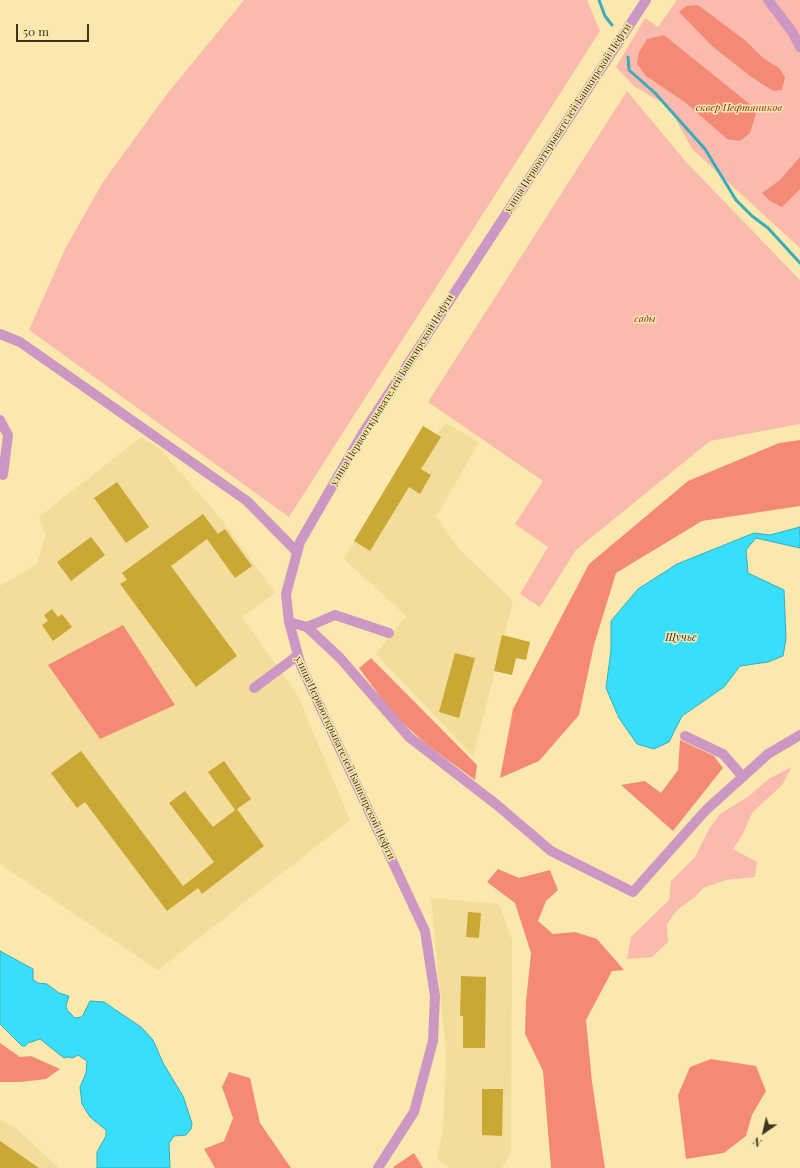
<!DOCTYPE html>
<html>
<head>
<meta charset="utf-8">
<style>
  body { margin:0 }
  #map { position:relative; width:800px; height:1168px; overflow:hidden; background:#fbe8ae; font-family:"Playfair Display",serif }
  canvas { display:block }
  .north { position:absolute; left:744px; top:1112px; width:40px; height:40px; -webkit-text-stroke:3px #fbe8ae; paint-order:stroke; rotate:214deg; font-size:11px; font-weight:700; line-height:16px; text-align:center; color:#3c341d }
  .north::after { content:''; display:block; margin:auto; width:14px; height:18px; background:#3c341d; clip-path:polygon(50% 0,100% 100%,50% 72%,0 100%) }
  .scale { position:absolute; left:16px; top:24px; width:73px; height:18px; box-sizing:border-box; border:2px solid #3c341d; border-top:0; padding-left:5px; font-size:12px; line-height:14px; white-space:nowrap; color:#3c341d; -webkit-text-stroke:3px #fbe8ae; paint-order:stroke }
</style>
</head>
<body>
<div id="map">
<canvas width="800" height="1168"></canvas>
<div class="north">N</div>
<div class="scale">50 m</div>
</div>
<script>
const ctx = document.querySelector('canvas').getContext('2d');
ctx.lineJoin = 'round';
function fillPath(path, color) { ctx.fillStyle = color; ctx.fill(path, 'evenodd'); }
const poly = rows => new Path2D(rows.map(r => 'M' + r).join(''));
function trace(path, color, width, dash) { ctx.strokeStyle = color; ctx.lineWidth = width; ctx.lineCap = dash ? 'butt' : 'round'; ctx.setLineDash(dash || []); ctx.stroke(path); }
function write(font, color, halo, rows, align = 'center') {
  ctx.font = font + ' "Playfair Display",serif'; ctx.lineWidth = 3; ctx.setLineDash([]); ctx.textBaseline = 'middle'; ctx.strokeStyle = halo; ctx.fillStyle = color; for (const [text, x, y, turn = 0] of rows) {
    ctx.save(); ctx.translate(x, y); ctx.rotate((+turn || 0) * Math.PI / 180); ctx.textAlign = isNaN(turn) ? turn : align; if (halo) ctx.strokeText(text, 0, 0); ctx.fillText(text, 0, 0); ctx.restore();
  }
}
const built = poly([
  [446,423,479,442,436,517,461,551,513,601,504,636,530,642,526,660,516,658,512,675,495,671,473,756,376,654,406,616,344,559,423,426,437,434],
  [141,437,162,451,222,520,275,593,242,617,298,696,350,820,158,970,0,864,0,586,37,564,46,534,39,517],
  [431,898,499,904,512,940,511,1153,502,1168,450,1168,437,1159,443,1130,446,1053],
  [0,1120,17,1129,59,1168,0,1168]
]);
const green = poly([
  [244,0,587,0,600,31,289,517,29,330,66,247,103,182,167,94],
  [677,0,800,0,800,248,692,149,669,107,634,86,616,67,645,18,658,27],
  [627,91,687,163,800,280,800,424,710,441,576,550,540,607,520,594,548,547,515,524,543,481,428,402],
  [792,767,782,785,752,813,743,834,733,849,757,862,755,877,726,880,703,888,695,897,677,910,667,924,668,942,652,957,627,959,631,937,669,900,671,881,695,857,709,829,720,814,749,796,770,778]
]);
const forest = poly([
  [698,5,746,41,763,58,779,68,785,77,782,90,773,91,750,76,712,46,679,12,686,6],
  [664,35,757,110,750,133,740,141,727,139,686,103,646,76,637,64,639,52,647,39],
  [800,157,800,189,782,207,770,201,762,193,780,180],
  [800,440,800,506,702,521,616,573,594,645,579,715,539,761,500,778,513,709,589,564,688,481,779,443],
  [123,625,175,705,100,739,48,665],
  [371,658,477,765,475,780,426,744,393,714,359,668],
  [680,740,714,756,723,768,673,831,621,785,645,781,661,793,678,770],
  [498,869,519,878,550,870,558,890,546,901,538,921,553,934,575,932,597,939,624,970,612,971,586,1020,592,1082,605,1168,551,1168,543,1071,525,1034,526,1001,531,953,515,903,487,882],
  [0,1043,20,1057,31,1056,60,1069,46,1079,21,1082,0,1082],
  [711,1059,756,1066,766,1091,752,1115,746,1136,724,1153,686,1159,678,1095,690,1067],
  [229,1072,250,1078,260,1123,291,1168,215,1168,204,1149,224,1141,233,1118,222,1087],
  [414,1153,423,1168,394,1168,393,1167]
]);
const water = poly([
  [800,527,800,548,756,538,746,550,748,573,784,590,786,639,783,656,768,662,740,666,724,687,682,716,669,742,654,749,637,744,619,718,606,688,611,650,611,621,638,589,677,564,754,533,770,535,800,527],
  [0,951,33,969,33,980,38,983,47,984,59,993,69,996,66,1005,67,1010,75,1018,82,1017,90,1001,104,1002,141,1027,153,1040,163,1063,183,1096,192,1123,191,1129,186,1135,174,1136,169,1143,170,1168,97,1168,97,1152,106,1136,106,1130,90,1117,82,1104,80,1087,86,1073,87,1061,78,1055,73,1058,68,1057,64,1058,40,1039,28,1043,25,1046,22,1046,0,1024,0,951]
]);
const stream = poly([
  [599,0,605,16,612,25],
  [628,57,629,70,655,93,705,149,736,200,752,216,768,228,800,263]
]);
const building = poly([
  [423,426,441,437,421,469,431,475,420,494,409,487,370,551,354,541],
  [117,482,149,527,126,543,94,498],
  [203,514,218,534,225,529,252,566,235,578,207,539,171,566,237,656,196,687,120,584,127,580,122,573],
  [91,537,105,555,71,581,57,562],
  [52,609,58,617,62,614,72,627,53,641,42,625,48,621,44,615],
  [502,635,530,642,526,660,516,658,512,675,494,671],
  [455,653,475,658,459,718,439,712],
  [81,751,183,886,214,862,169,803,185,791,213,827,235,810,208,772,224,761,251,799,237,809,264,846,202,894,198,888,167,911,85,802,77,808,51,773],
  [468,912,481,913,479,938,466,937],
  [461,976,486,977,485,1048,463,1048,463,1016,460,1016],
  [482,1089,503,1089,502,1136,482,1135],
  [0,1141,39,1168,0,1168]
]);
const minor = poly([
  [768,0,793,33,800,47],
  [0,334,20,342,247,501,297,552],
  [0,420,8,435,3,475],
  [289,622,307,627,340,658,409,737,497,805,551,851,633,892,706,810,768,754,800,735],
  [307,627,335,615,389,633],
  [254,688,297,656],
  [685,736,723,754,743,777],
  [378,1168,414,1112,433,1041,435,996,425,931,301,666,289,622,286,594,300,542,363,433,646,0]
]);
const parkNames = [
  ["сквер Нефтяников",739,108],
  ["сады",645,319]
];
const streetNames = [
  ["улица Первооткрывателей Башкирской Нефти",568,118,-57],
  ["улица Первооткрывателей Башкирской Нефти",392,390,-58],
  ["улица Первооткрывателей Башкирской Нефти",345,758,65]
];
const waterNames = [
  ["Щучье",681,638]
];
fillPath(built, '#f3dd9b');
fillPath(green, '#fabaad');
fillPath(forest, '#f48a75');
fillPath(water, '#39defa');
trace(water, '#3aabb8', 1);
trace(stream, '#3aabb8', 3);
fillPath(building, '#c9a835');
trace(minor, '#cc97c3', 10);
write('italic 10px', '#872919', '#fbe8ae', parkNames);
write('10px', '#3c341d', '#fbe8ae', streetNames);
write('italic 11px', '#1f393e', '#fbe8ae', waterNames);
</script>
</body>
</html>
